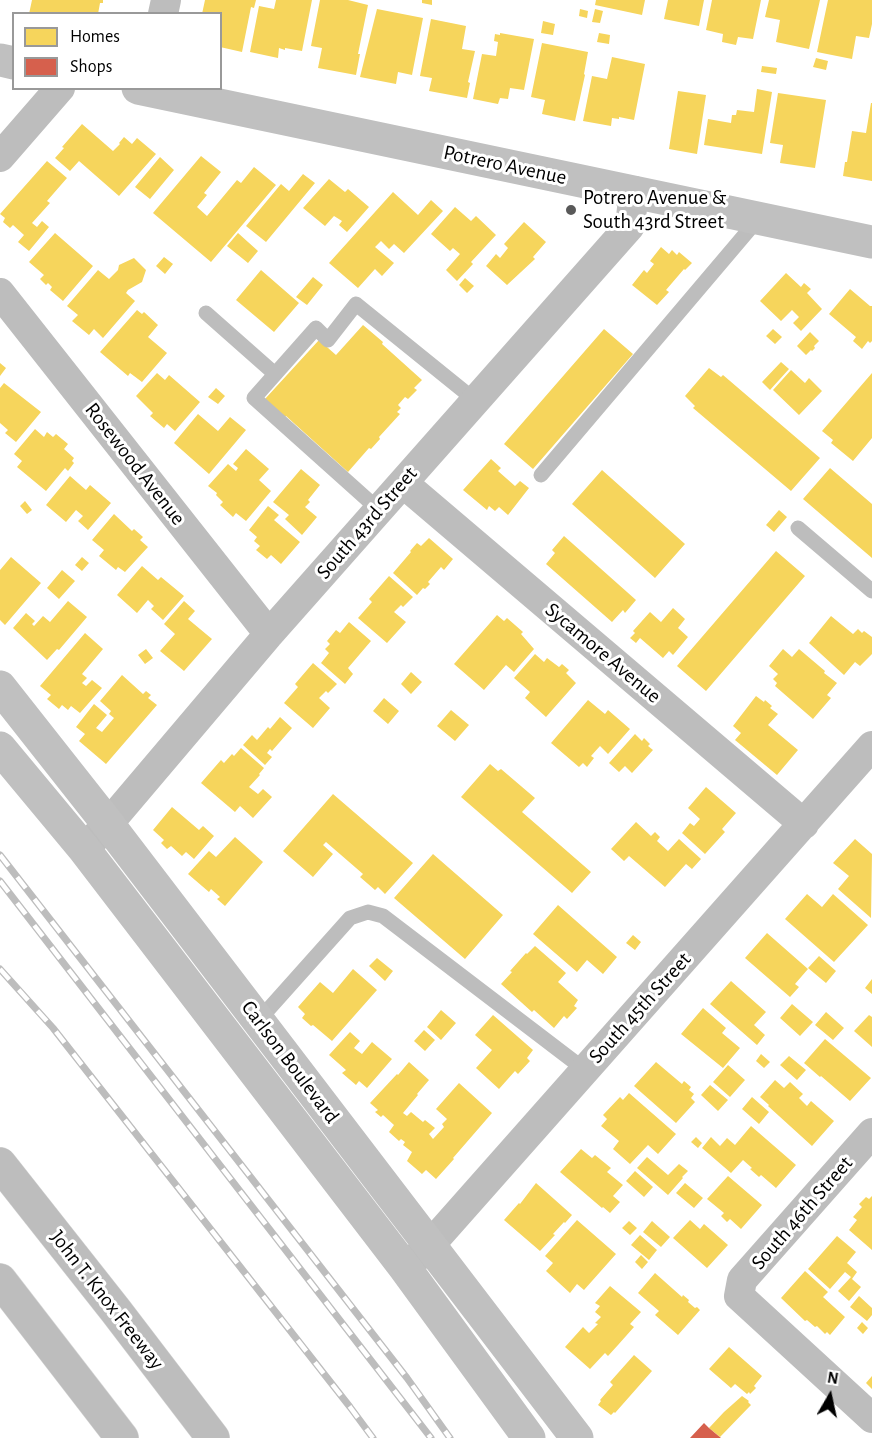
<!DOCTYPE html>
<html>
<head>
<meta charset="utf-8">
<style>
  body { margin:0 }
  #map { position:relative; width:872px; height:1438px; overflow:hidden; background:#fff; font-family:"Alegreya Sans",sans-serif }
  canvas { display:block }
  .legend { position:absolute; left:12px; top:12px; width:210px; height:78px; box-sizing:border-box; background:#fff; border:2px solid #999; margin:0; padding:8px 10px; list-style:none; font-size:18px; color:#000 }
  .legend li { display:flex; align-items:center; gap:12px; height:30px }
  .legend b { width:30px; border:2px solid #999 }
  .north { position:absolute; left:800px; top:1366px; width:60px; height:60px; -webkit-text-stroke:4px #fff; paint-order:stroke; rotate:9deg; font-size:16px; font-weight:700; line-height:24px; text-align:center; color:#000 }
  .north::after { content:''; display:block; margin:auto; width:21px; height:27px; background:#000; clip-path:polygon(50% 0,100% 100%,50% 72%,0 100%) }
</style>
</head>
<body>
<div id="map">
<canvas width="872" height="1438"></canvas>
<ul class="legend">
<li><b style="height:16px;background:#f6d55c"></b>Homes</li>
<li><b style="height:16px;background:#d6604d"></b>Shops</li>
</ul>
<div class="north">N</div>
</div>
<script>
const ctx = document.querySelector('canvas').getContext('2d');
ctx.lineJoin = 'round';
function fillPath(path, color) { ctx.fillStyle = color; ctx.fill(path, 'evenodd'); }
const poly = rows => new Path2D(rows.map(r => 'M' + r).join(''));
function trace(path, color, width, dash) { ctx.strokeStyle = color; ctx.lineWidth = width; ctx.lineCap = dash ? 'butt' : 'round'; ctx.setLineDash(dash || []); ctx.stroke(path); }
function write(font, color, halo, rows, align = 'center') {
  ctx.font = font + ' "Alegreya Sans",sans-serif'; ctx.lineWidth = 6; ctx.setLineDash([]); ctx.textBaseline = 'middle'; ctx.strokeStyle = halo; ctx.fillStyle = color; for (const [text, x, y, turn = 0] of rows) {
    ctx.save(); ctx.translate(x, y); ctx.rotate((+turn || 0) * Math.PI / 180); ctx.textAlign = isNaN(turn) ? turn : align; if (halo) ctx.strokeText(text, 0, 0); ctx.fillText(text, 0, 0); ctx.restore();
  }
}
const homes = poly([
  [32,0,103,0,103,3,100,3,98,14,29,14],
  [205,0,256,0,254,8,251,7,242,52,220,47,220,14,202,14],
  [276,0,312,0,302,51,285,48,285,50,279,48,278,58,250,52,259,6,274,9],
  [320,0,348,0,368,5,358,54,360,54,356,75,318,68,322,48,311,46],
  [422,0,432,0,432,5,422,3],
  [596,0,645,0,642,15,595,5],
  [668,0,704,0,699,26,664,19],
  [712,0,761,0,753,39,738,37,736,45,722,42,723,34,706,30],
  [769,0,820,0,809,49,776,42,780,20,765,17],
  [828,0,872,0,872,24,869,38,856,36,852,59,817,52],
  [377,9,423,18,412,75,398,72,396,84,360,77],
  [580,9,588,11,587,18,579,16],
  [595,9,603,11,600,23,592,22],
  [431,19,466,26,462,49,475,51,468,82,470,83,467,98,429,91,432,78,420,76],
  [543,21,555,24,553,35,541,33],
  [500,33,534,39,524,90,510,88,508,99,500,98,498,104,473,99,482,54,496,56,498,42,494,41,495,34,500,35],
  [599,33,610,35,609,44,597,42],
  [542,43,588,52,584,74,585,75,575,121,542,114,545,100,531,97],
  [612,57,645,64,634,120,619,117,619,119,612,118,611,126,583,121,592,76,607,79],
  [816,58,828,61,826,70,813,67],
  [762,66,777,68,776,74,761,72],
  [757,89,772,92,762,154,704,145,708,119,731,123,732,115,736,115,737,110,754,112],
  [678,91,706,95,697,154,669,149],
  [778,93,826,100,815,168,780,163,783,145,770,143],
  [871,103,872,103,872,181,843,176,845,162,847,162,852,131,866,133],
  [82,124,113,151,120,144,119,143,124,137,132,144,137,138,156,154,119,196,79,161,70,171,55,158,64,148,62,147],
  [201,156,221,172,204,193,207,195,197,207,207,216,237,180,241,183,254,167,276,185,211,262,153,213],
  [160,157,174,170,150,199,135,187],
  [47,161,67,178,47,201,50,203,32,223,37,227,42,221,49,227,29,251,18,242,24,235,13,225,10,228,3,222,5,218,0,214],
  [303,174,315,183,266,242,246,226,281,184,289,191],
  [329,179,345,192,348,189,369,207,347,232,339,225,342,221,334,216,325,226,303,208],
  [393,192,418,215,431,200,443,211,404,253,394,244,389,249,381,241,375,247,394,263,382,276,375,269,358,288,329,263],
  [455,207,471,221,476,216,496,235,471,262,473,264,457,281,446,270,460,254,453,248,450,251,431,234],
  [524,222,546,242,533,257,535,259,507,285,486,266,496,254,500,258,508,248,504,244],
  [55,233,93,266,63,301,50,290,52,287,48,283,46,285,40,279,44,275,29,262],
  [238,233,258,251,248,263,227,246],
  [661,247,669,254,672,250,677,255,679,252,692,263,685,270,684,269,666,290,669,292,657,305,632,285,644,270,647,273,654,264,650,261],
  [164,257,173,264,165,274,156,266],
  [134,258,146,270,142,282,128,290,126,293,135,301,103,338,94,329,89,335,72,321,78,315,67,306,98,270,109,279,118,270,119,265],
  [261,270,299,303,274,332,236,300],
  [786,273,801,287,804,283,811,289,807,293,822,309,801,331,793,323,799,317,792,310,781,321,760,301],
  [313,277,323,285,307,305,296,297],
  [465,278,474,286,467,293,459,285],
  [850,289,870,306,872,306,872,341,870,343,868,341,862,349,853,341,856,337,829,314],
  [137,310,142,314,144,312,158,325,148,337,167,353,142,382,130,373,128,376,100,352],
  [363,325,383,342,382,344,422,380,414,388,417,390,408,399,405,397,398,405,401,408,397,412,400,414,379,437,380,439,371,449,369,448,348,472,286,416,285,417,265,399,319,340,336,355],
  [604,329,633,354,533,469,504,444],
  [773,329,782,337,775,344,766,336],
  [810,332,819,341,814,346,815,348,812,351,811,350,806,355,797,346],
  [781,362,789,369,770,390,762,382],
  [0,363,6,368,0,376],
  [709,368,721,377,723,375,820,458,791,491,693,408,695,406,685,396],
  [791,370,805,383,809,378,822,391,799,415,773,390],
  [157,373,165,380,169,375,200,402,175,431,167,424,164,428,150,416,153,413,136,396],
  [872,373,872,438,853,461,831,443,833,440,822,431],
  [4,383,41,412,16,442,5,433,8,430,0,423,0,388],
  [216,388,225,396,218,404,208,397],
  [198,414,218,431,230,417,246,430,209,474,174,443],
  [35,429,44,437,47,432,53,437,56,434,68,444,64,449,74,458,72,461,74,463,68,471,65,468,46,491,17,467,22,461,14,454],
  [246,449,269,469,259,480,271,491,246,521,236,513,233,517,220,505,223,502,216,495,217,493,208,486,228,464,236,471,238,468,233,464],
  [491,459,501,468,498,471,515,486,520,481,529,488,508,515,499,507,495,511,489,506,487,510,463,490],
  [830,468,872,504,872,558,803,499],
  [301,469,320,485,308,500,310,502,305,507,317,517,302,535,285,519,289,515,273,502],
  [602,470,685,544,655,578,572,504],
  [70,476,86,490,90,485,111,503,88,530,78,521,83,516,76,510,66,522,46,505],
  [25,501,32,510,27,514,20,506],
  [268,506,279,515,274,520,300,542,281,564,271,555,267,559,256,550,260,546,254,541,257,537,249,530],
  [779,510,787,517,774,532,766,525],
  [114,514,132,531,134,529,143,537,140,540,148,547,125,572,118,567,116,570,99,556,104,550,92,540],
  [564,536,636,600,625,613,623,610,612,622,546,564,555,553,552,550],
  [429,538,453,559,444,570,441,567,428,582,430,584,425,589,423,588,417,595,393,573,411,552,410,551,417,543,421,546],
  [776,551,805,576,706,691,677,666],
  [11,557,41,583,5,625,0,620,0,570],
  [82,557,89,563,82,571,75,565],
  [142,566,158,580,161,577,184,596,163,620,151,609,154,606,148,600,137,613,117,595],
  [62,570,75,581,59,599,47,588],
  [389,576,413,597,403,607,401,605,394,612,406,622,387,643,358,618,372,602,369,599],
  [68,601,87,617,59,650,57,649,47,660,13,628,26,613,35,621,32,624,34,626,43,616,50,622],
  [184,601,195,611,188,619,212,639,184,671,160,651,175,634,164,624],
  [673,608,685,619,678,628,688,637,673,655,669,651,663,658,640,638,636,643,630,638,635,633,633,631,650,612,661,622],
  [497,615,504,621,507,618,523,632,521,634,534,649,514,672,506,665,484,690,454,664],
  [831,616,853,634,858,629,862,633,864,631,872,637,872,654,860,666,855,662,844,675,809,643],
  [349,622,371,641,348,668,353,674,345,684,321,663,329,653,325,649,330,644,327,641,336,630,340,633],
  [85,633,103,649,82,674,87,678,82,683,86,686,92,680,102,688,80,713,71,706,68,710,62,705,59,709,47,699,51,695,40,686],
  [146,649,153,658,145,664,138,655],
  [783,649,792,657,799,649,825,671,824,673,837,683,827,695,831,698,813,719,775,686,777,683,773,679,778,674,769,666],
  [535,654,544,662,547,658,559,667,562,664,569,670,566,673,576,683,546,717,525,698,530,692,514,678],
  [313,663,337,684,328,693,326,691,319,698,330,708,313,728,284,703,298,687,295,684],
  [411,672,422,682,411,694,401,684],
  [122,675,143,694,146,691,151,695,148,698,157,705,106,764,79,741,85,734,76,727,94,704,107,715,96,728,102,732,114,718,109,714,111,711,100,701],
  [756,696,764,702,765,700,772,706,770,708,778,714,768,725,798,750,777,775,735,740,741,733,733,726],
  [384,698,399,711,388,724,373,711],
  [588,700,605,714,608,710,630,729,608,754,600,746,591,756,594,758,587,767,583,763,579,767,551,743],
  [451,710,469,725,455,741,437,726],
  [280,717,292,728,272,751,270,749,267,753,272,757,265,765,243,745,252,735,257,740,268,727,270,729],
  [635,734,642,741,644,738,650,744,648,746,653,750,632,773,625,766,619,772,609,763],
  [241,748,264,768,259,774,260,775,249,787,258,794,263,789,272,797,253,818,240,806,235,812,201,783,221,760,224,763,232,754,234,756],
  [490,764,498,771,501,769,535,798,522,812,591,872,572,893,461,797],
  [706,787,736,813,722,829,725,832,705,854,682,833,690,823,694,826,700,819,688,808],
  [333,794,413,863,385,894,378,887,375,890,360,877,363,874,326,842,323,845,333,854,313,877,283,851],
  [172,807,199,830,203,826,214,836,194,859,186,852,182,856,171,846,167,849,161,843,164,840,153,830],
  [636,822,651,836,655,832,660,837,657,841,668,851,679,839,701,859,692,869,686,864,665,887,629,856,624,861,611,849],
  [235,837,263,862,225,906,217,899,220,897,211,889,209,892,188,874,209,851,216,857],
  [855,839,872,854,871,918,838,889,849,876,833,863],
  [433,854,503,915,465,959,394,898],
  [807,894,822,907,833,894,868,925,834,962,785,919],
  [558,905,617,957,603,974,587,960,577,972,533,934],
  [767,933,808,969,795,984,799,987,790,997,745,958],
  [633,935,641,942,635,950,626,943],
  [535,946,566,973,558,982,578,1000,574,1006,577,1008,567,1019,564,1016,554,1028,534,1010,532,1012,501,984,512,972,510,971,526,953,527,954],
  [819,956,836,971,826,983,808,968],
  [377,958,393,971,385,981,369,966],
  [353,969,377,990,332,1041,313,1025,311,1026,302,1018,305,1014,298,1007,320,982,333,993],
  [872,979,872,994,865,988],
  [731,981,766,1012,754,1025,765,1035,757,1045,710,1004],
  [792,1004,813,1022,800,1036,780,1018],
  [703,1008,726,1028,722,1033,740,1048,723,1068,681,1034],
  [441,1010,456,1023,441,1040,427,1027],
  [826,1012,844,1028,833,1040,815,1025],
  [493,1015,533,1050,527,1058,530,1061,518,1074,515,1071,499,1089,476,1068,492,1050,475,1035],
  [869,1015,872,1017,872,1047,854,1031],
  [424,1030,435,1040,425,1051,414,1041],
  [350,1032,360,1041,354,1048,362,1054,372,1042,392,1059,367,1088,359,1081,356,1085,342,1073,346,1070,329,1055],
  [825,1039,871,1078,850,1101,821,1076,820,1077,804,1063],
  [761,1054,770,1062,764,1068,756,1061],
  [789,1056,806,1070,797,1080,780,1065],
  [409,1062,429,1080,417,1094,418,1095,403,1113,407,1116,411,1112,423,1122,425,1120,435,1128,429,1134,433,1139,444,1127,442,1124,447,1119,436,1109,459,1083,492,1113,453,1158,454,1159,436,1179,426,1170,422,1174,407,1161,412,1152,403,1145,405,1142,401,1139,399,1141,389,1132,394,1125,383,1115,381,1117,375,1112,378,1110,370,1103,397,1074,398,1075],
  [656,1062,682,1084,684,1081,691,1087,689,1090,694,1094,691,1098,695,1102,676,1123,634,1086],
  [728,1065,745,1080,730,1097,713,1082],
  [775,1080,784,1088,790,1082,803,1094,799,1098,807,1106,811,1101,834,1121,812,1146,768,1106,769,1105,760,1097],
  [710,1085,728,1100,718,1111,701,1095],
  [629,1093,676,1134,658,1154,648,1145,630,1164,613,1149,619,1141,601,1126,607,1119,603,1115,620,1097,623,1100],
  [752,1097,769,1112,759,1124,742,1109],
  [751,1126,796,1165,776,1188,761,1175,759,1177,750,1169,752,1168,743,1160,731,1173,702,1148,711,1137,720,1146,727,1138,735,1145],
  [696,1137,702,1143,698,1148,691,1142],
  [581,1149,592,1158,595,1155,611,1168,607,1172,623,1185,613,1196,620,1202,610,1213,603,1207,602,1208,560,1172],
  [647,1157,668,1175,679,1164,688,1171,682,1177,683,1178,668,1195,637,1168],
  [635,1171,653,1187,644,1197,626,1181],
  [728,1176,762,1205,741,1229,730,1219,727,1222,721,1216,724,1213,707,1199],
  [536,1183,572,1215,565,1223,564,1222,553,1234,555,1235,540,1251,504,1220,519,1203,520,1204],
  [685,1183,703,1198,694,1208,676,1193],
  [872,1196,872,1250,849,1230,857,1220,853,1217,862,1207,859,1204,866,1197,869,1199],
  [577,1220,616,1254,584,1290,577,1284,570,1293,546,1271,553,1263,545,1256],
  [690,1220,700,1229,704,1224,728,1245,707,1268,673,1238],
  [629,1221,637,1228,630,1235,622,1228],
  [652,1221,670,1237,661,1247,643,1232],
  [640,1235,657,1250,649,1260,631,1245],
  [837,1236,856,1252,847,1263,857,1272,852,1279,861,1287,849,1301,838,1291,851,1277,845,1272,830,1289,808,1269],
  [641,1255,648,1262,642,1269,635,1262],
  [805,1271,828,1292,823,1297,845,1317,830,1335,827,1332,825,1334,817,1326,815,1327,807,1320,805,1321,781,1298],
  [655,1273,682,1297,683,1295,689,1300,688,1302,695,1308,697,1307,700,1310,678,1335,655,1315,659,1311,638,1293],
  [610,1286,641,1312,630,1324,634,1327,618,1345,608,1356,605,1353,590,1369,565,1347,583,1327,589,1333,598,1324,595,1323,601,1317,595,1312,600,1306,595,1303],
  [859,1296,872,1308,872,1315,867,1321,850,1307],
  [862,1322,868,1328,863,1334,857,1328],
  [729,1347,762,1376,754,1386,756,1388,750,1394,749,1392,747,1394,735,1384,731,1388,709,1369],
  [634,1355,652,1371,615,1413,614,1412,611,1415,598,1405,601,1401,600,1400,613,1385,610,1382],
  [872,1376,872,1389,866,1383],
  [742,1396,749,1401,748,1402,751,1405,720,1437,709,1428,724,1412]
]);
const shops = poly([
  [704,1423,709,1428,721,1438,690,1438]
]);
const lane = poly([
  [206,313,275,374],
  [541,475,759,218],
  [379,510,254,398,316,328,328,340,356,304,476,401],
  [798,528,872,591],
  [258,1021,350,918,368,912,383,916,585,1070]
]);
const street = poly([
  [163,14,166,0],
  [0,157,60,88],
  [0,293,269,634],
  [403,483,804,824],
  [84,849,108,824,269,634,630,226,634,191],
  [872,1133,742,1280,739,1296,872,1418],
  [405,1268,430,1245,872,746]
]);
const secondary = poly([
  [0,60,14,63],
  [138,88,872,242],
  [0,687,108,824,577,1438],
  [0,748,84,849,405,1268,529,1438]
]);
const highway = poly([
  [0,1164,116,1311,213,1438],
  [0,1280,122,1438]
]);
const rail = poly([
  [0,855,407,1378,450,1438],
  [0,881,431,1438],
  [0,969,53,1028,350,1407,373,1438]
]);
const markers = [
  [571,210,6,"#595959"]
];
const streetNames = [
  ["Potrero Avenue",505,165,12],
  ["Rosewood Avenue",135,464,52],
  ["South 43rd Street",367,523,-49],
  ["Sycamore Avenue",603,653,40],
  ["South 45th Street",640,1008,-48],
  ["Carlson Boulevard",290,1062,53],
  ["South 46th Street",802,1213,-49],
  ["John T. Knox Freeway",107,1300,52]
];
const poiNames = [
  ["Potrero Avenue &",583,198],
  ["South 43rd Street",583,222]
];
fillPath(homes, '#f6d55c');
fillPath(shops, '#d6604d');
trace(highway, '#dbdbdb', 34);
trace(lane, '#bdbdbd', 15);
trace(street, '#bdbdbd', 30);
trace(secondary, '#c0c0c0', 33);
trace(highway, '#bdbdbd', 33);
trace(rail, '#bdbdbd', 7);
trace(rail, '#fff', 4.5, [14]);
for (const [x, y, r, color] of markers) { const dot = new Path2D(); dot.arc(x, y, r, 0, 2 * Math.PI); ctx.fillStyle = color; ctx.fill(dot); trace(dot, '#fff', 2); }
write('21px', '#000', '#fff', streetNames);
write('21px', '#000', '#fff', poiNames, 'left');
</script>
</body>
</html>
